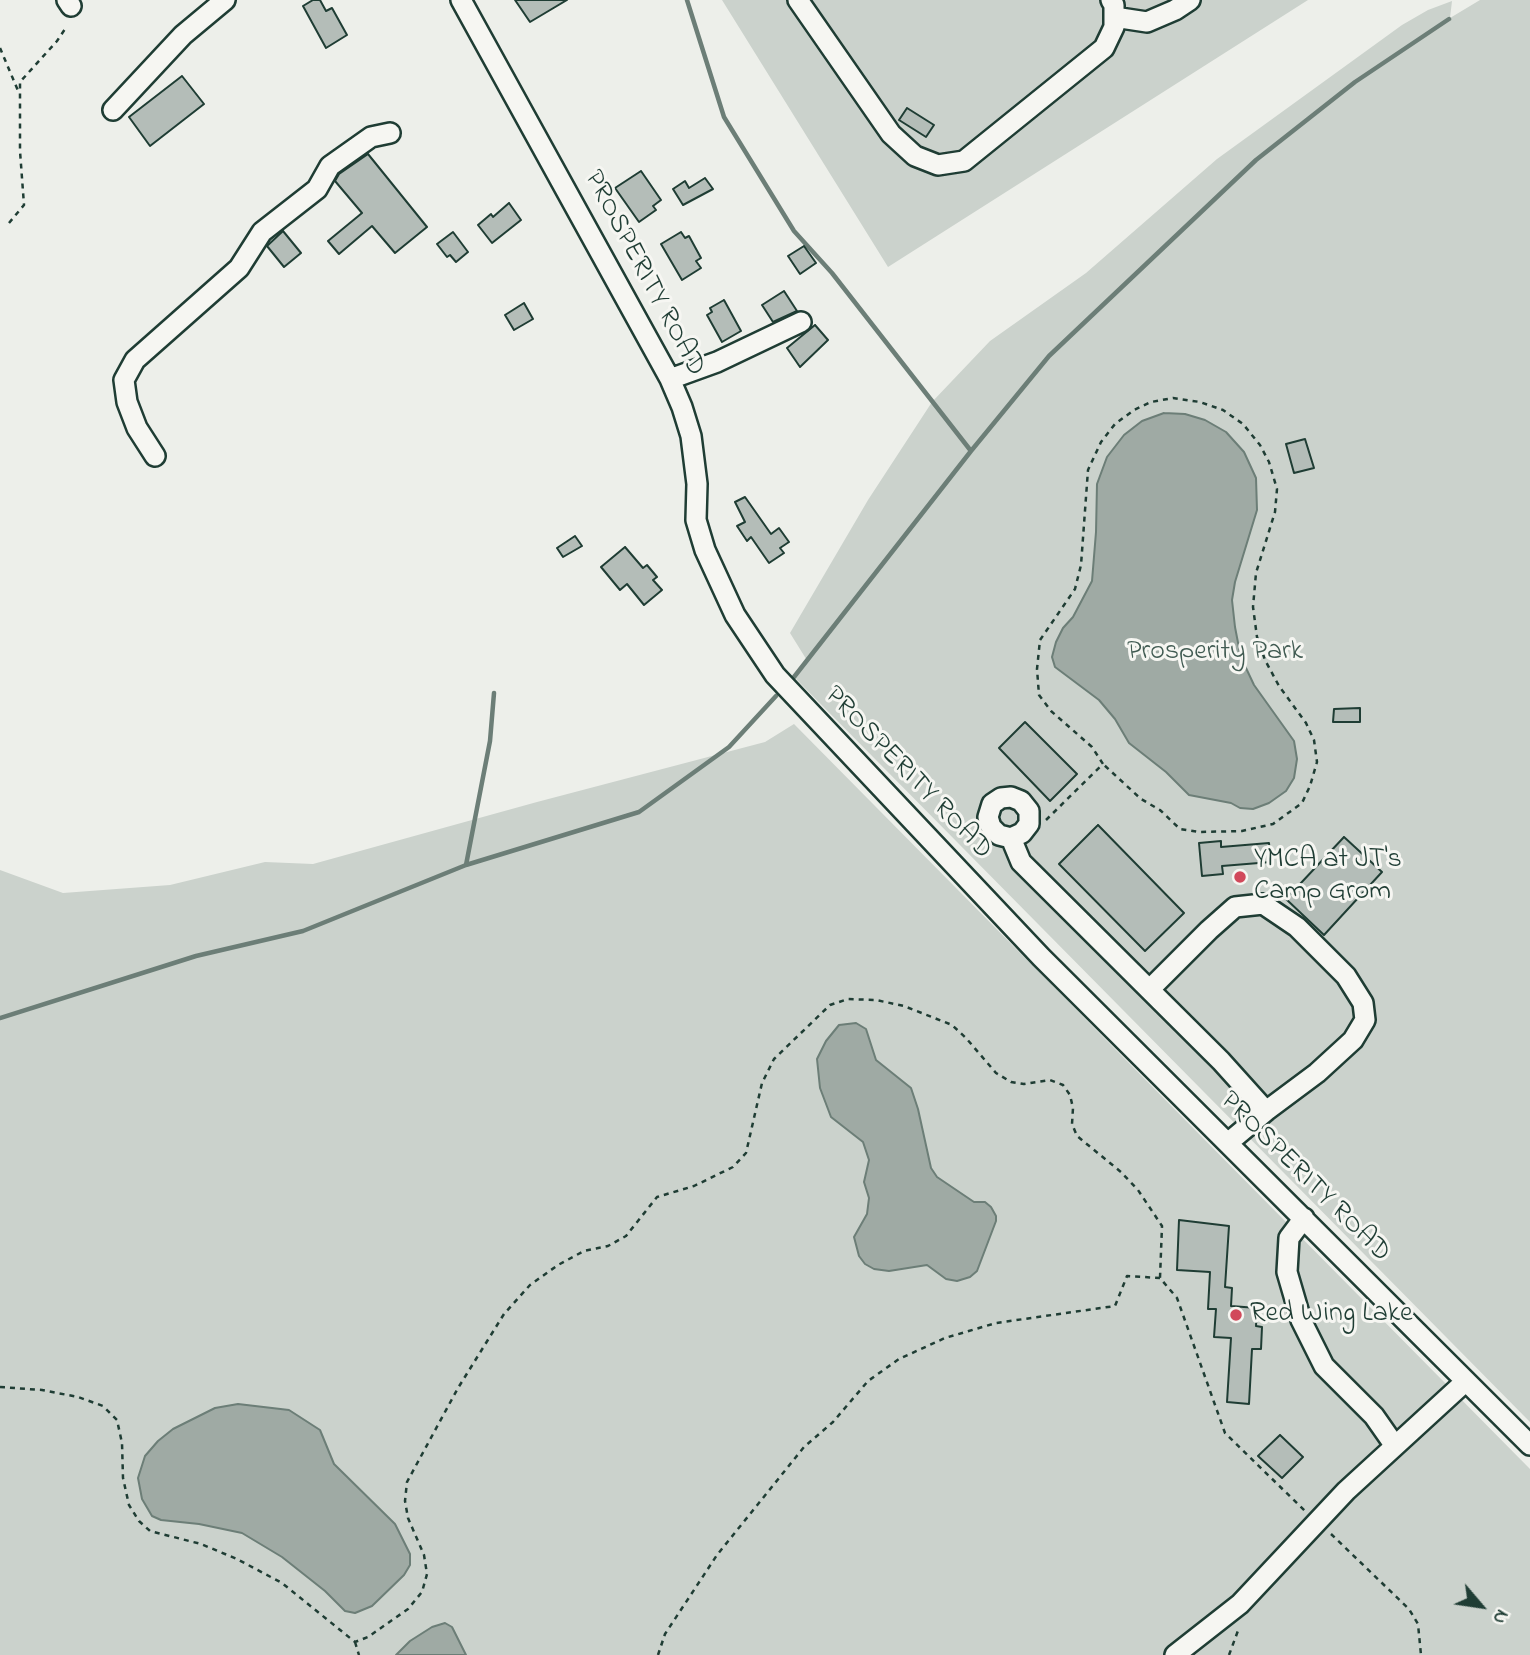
<!DOCTYPE html>
<html>
<head>
<meta charset="utf-8">
<style>
  body { margin:0 }
  #map { position:relative; width:1530px; height:1655px; overflow:hidden; background:#edefea; font-family:"Indie Flower",sans-serif }
  canvas { display:block }
  .north { position:absolute; left:1446px; top:1571px; width:70px; height:70px; -webkit-text-stroke:5px #f6f6f2; paint-order:stroke; rotate:119deg; font-size:19px; font-weight:700; line-height:28px; text-align:center; color:#1f3d34 }
  .north::after { content:''; display:block; margin:auto; width:24px; height:32px; background:#1f3d34; clip-path:polygon(50% 0,100% 100%,50% 72%,0 100%) }
</style>
</head>
<body>
<div id="map">
<canvas width="1530" height="1655"></canvas>
<div class="north">N</div>
</div>
<script>
const ctx = document.querySelector('canvas').getContext('2d');
ctx.lineJoin = 'round';
function fillPath(path, color) { ctx.fillStyle = color; ctx.fill(path, 'evenodd'); }
const poly = rows => new Path2D(rows.map(r => 'M' + r).join(''));
function trace(path, color, width, dash) { ctx.strokeStyle = color; ctx.lineWidth = width; ctx.lineCap = dash ? 'butt' : 'round'; ctx.setLineDash(dash || []); ctx.stroke(path); }
function write(font, color, halo, rows, align = 'center') {
  ctx.font = font + ' "Indie Flower",sans-serif'; ctx.lineWidth = 6; ctx.setLineDash([]); ctx.textBaseline = 'middle'; ctx.strokeStyle = halo; ctx.fillStyle = color; for (const [text, x, y, turn = 0] of rows) {
    ctx.save(); ctx.translate(x, y); ctx.rotate((+turn || 0) * Math.PI / 180); ctx.textAlign = isNaN(turn) ? turn : align; if (halo) ctx.strokeText(text, 0, 0); ctx.fillText(text, 0, 0); ctx.restore();
  }
}
const green = poly([
  [722,0,1308,0,888,267],
  [1480,0,1530,0,1530,1422,794,677,808,662,790,633,868,500,932,402,990,341,1086,273,1217,159,1402,25,1428,10,1452,1,1450,18],
  [794,724,1530,1469,1530,1655,0,1655,0,870,63,893,170,885,265,862,313,864,537,802,765,742]
]);
const water = poly([
  [1164,413,1185,414,1205,420,1226,432,1244,452,1256,478,1257,510,1235,582,1232,600,1235,627,1240,653,1246,668,1254,685,1294,741,1297,759,1294,778,1286,791,1269,803,1253,809,1240,808,1231,803,1189,795,1166,772,1129,743,1115,719,1099,700,1055,667,1052,657,1056,642,1063,628,1073,617,1092,581,1096,532,1097,484,1107,457,1124,435,1142,421,1164,413],
  [856,1023,866,1029,876,1060,911,1088,918,1109,931,1168,937,1177,974,1202,985,1202,991,1207,996,1216,996,1221,977,1271,970,1277,957,1281,946,1279,927,1265,889,1271,874,1269,865,1264,859,1256,854,1237,867,1214,869,1198,864,1182,869,1160,863,1142,831,1117,820,1088,817,1059,826,1041,839,1025,856,1023],
  [238,1404,289,1410,320,1430,334,1464,395,1524,410,1554,410,1565,404,1575,372,1606,355,1613,345,1611,325,1591,282,1557,242,1533,199,1524,161,1520,152,1516,142,1499,138,1478,145,1456,158,1441,173,1429,215,1408,238,1404],
  [445,1623,452,1627,466,1655,396,1655,410,1641,432,1627,445,1623]
]);
const stream = poly([
  [687,0,724,117,794,231,832,273,971,451],
  [794,677,971,451,1049,356,1256,160,1355,82,1449,19],
  [466,865,490,741,494,693],
  [0,1018,196,956,303,931,466,865,639,812,729,747,776,696]
]);
const building = poly([
  [313,0,320,0,326,11,332,8,347,35,326,48,303,6,313,0],
  [515,0,567,0,530,22,515,0],
  [182,76,204,104,150,146,129,117,182,76],
  [907,108,934,125,926,137,899,120,907,108],
  [368,154,427,227,395,253,372,226,339,254,328,241,362,213,335,181,339,174,368,154],
  [641,171,661,200,653,206,656,210,639,222,615,188,641,171],
  [705,178,713,189,683,205,673,189,685,181,689,188,705,178],
  [509,203,521,220,492,243,478,225,491,214,493,217,509,203],
  [283,231,301,253,284,267,267,246,283,231],
  [453,232,468,252,456,262,450,255,447,257,437,244,453,232],
  [681,232,685,238,689,236,701,258,696,261,701,268,682,280,661,244,681,232],
  [804,246,816,263,800,274,788,256,804,246],
  [784,291,797,311,773,322,762,305,784,291],
  [724,300,741,331,722,342,707,315,712,312,710,308,724,300],
  [524,303,533,319,514,330,505,315,524,303],
  [815,325,828,340,800,367,787,348,815,325],
  [1305,439,1314,468,1294,473,1286,444,1305,439],
  [745,497,771,534,779,528,789,542,780,548,784,553,769,563,751,537,747,541,737,526,745,522,735,502,745,497],
  [575,536,582,546,563,557,557,548,575,536],
  [625,547,643,568,647,565,657,577,653,580,662,590,644,605,627,584,620,590,601,567,625,547],
  [1360,708,1360,722,1333,722,1334,709,1360,708],
  [1025,722,1077,774,1050,801,999,748,1025,722],
  [1098,825,1184,913,1145,951,1059,864,1098,825],
  [1344,837,1382,872,1324,935,1286,899,1344,837],
  [1221,841,1221,847,1269,843,1271,862,1222,866,1223,874,1202,876,1199,843,1221,841],
  [1179,1220,1229,1226,1225,1287,1232,1288,1231,1306,1257,1308,1256,1326,1262,1327,1261,1349,1252,1349,1249,1404,1227,1402,1231,1338,1214,1337,1216,1309,1208,1309,1210,1272,1177,1270,1179,1220],
  [1280,1435,1303,1457,1282,1478,1258,1456,1280,1435]
]);
const path = poly([
  [0,48,19,93],
  [9,223,24,205,20,151,20,82,57,41,65,29],
  [1046,820,1103,764,1092,747,1051,711,1039,695,1037,669,1040,640,1075,589,1081,565,1088,470,1101,442,1115,424,1134,410,1151,402,1173,398,1200,402,1223,410,1243,424,1260,445,1269,462,1277,489,1275,512,1256,573,1253,607,1257,637,1265,660,1279,686,1306,723,1314,740,1317,762,1310,786,1302,803,1273,824,1242,831,1200,832,1180,829,1160,810,1141,799,1103,764],
  [0,1387,42,1390,78,1397,103,1406,117,1420,122,1443,123,1478,129,1505,139,1521,150,1531,201,1544,237,1559,282,1583,355,1642,368,1637,408,1609,422,1592,427,1574,424,1555,408,1518,405,1501,407,1482,458,1388,504,1314,530,1285,558,1265,584,1251,608,1246,626,1236,657,1197,694,1186,733,1167,746,1153,762,1083,774,1059,830,1005,848,999,876,1000,904,1006,952,1025,966,1038,996,1073,1011,1082,1024,1084,1050,1080,1063,1085,1070,1095,1073,1108,1072,1124,1077,1136,1121,1172,1138,1190,1162,1226,1160,1278],
  [1331,1534,1409,1609,1418,1624,1421,1655],
  [355,1642,359,1655],
  [658,1655,665,1634,717,1555,804,1447,833,1422,868,1381,899,1359,945,1338,996,1323,1115,1306,1127,1276,1160,1278,1177,1298,1225,1433,1305,1511],
  [1229,1655,1239,1628]
]);
const minor = poly([
  [67,0,71,6],
  [461,0,670,379,682,407,691,436,697,484,696,520,705,550,735,615,775,675,1041,957,1530,1445],
  [798,0,891,134,915,156,938,165,964,161,1104,48,1114,27,1114,5,1111,0],
  [1114,17,1147,22,1175,10,1190,0],
  [113,110,183,35,225,0],
  [670,379,717,362,801,322],
  [155,456,137,428,127,402,124,380,135,360,239,268,262,232,317,189,330,166,371,137,390,133],
  [1011,838,999,835,991,827,988,817,992,804,1001,798,1011,797,1021,801,1029,811,1029,824,1022,833,1011,838,1021,862,1221,1061,1266,1111,1229,1142],
  [1150,989,1209,930,1235,907,1263,904,1297,927,1346,976,1363,1003,1365,1020,1353,1040,1317,1073,1266,1111],
  [1304,1218,1289,1238,1287,1272,1301,1320,1324,1366,1374,1416,1395,1446],
  [1175,1655,1240,1604,1346,1491,1466,1381]
]);
const markers = [
  [1240,877,7,"#d1495b"],
  [1236,1315,7,"#d1495b"]
];
const streetNames = [
  ["PROSPERITY ROAD",643,274,62],
  ["PROSPERITY ROAD",907,774,46],
  ["PROSPERITY ROAD",1304,1178,45]
];
const parkNames = [
  ["Prosperity Park",1215,653]
];
const poiNames = [
  ["YMCA at JT's",1254,861],
  ["Camp Grom",1254,893],
  ["Red Wing Lake",1250,1315]
];
fillPath(green, '#cbd2cc');
fillPath(water, '#9faaa4');
trace(water, '#6c7e77', 2);
trace(stream, '#6c7e77', 4.5);
fillPath(building, '#b4bdb8');
trace(building, '#1f3d34', 2);
trace(minor, '#1f3d34', 24);
trace(path, '#1f3d34', 2.5, [5, 5]);
trace(minor, '#f6f6f2', 19);
for (const [x, y, r, color] of markers) { const dot = new Path2D(); dot.arc(x, y, r, 0, 2 * Math.PI); ctx.fillStyle = color; ctx.fill(dot); trace(dot, '#f6f6f2', 2.5); }
write('28px', '#1f3d34', '#f6f6f2', streetNames);
write('28px', '#415b52', '#f6f6f2', parkNames);
write('28px', '#1f3d34', '#f6f6f2', poiNames, 'left');
</script>
</body>
</html>
